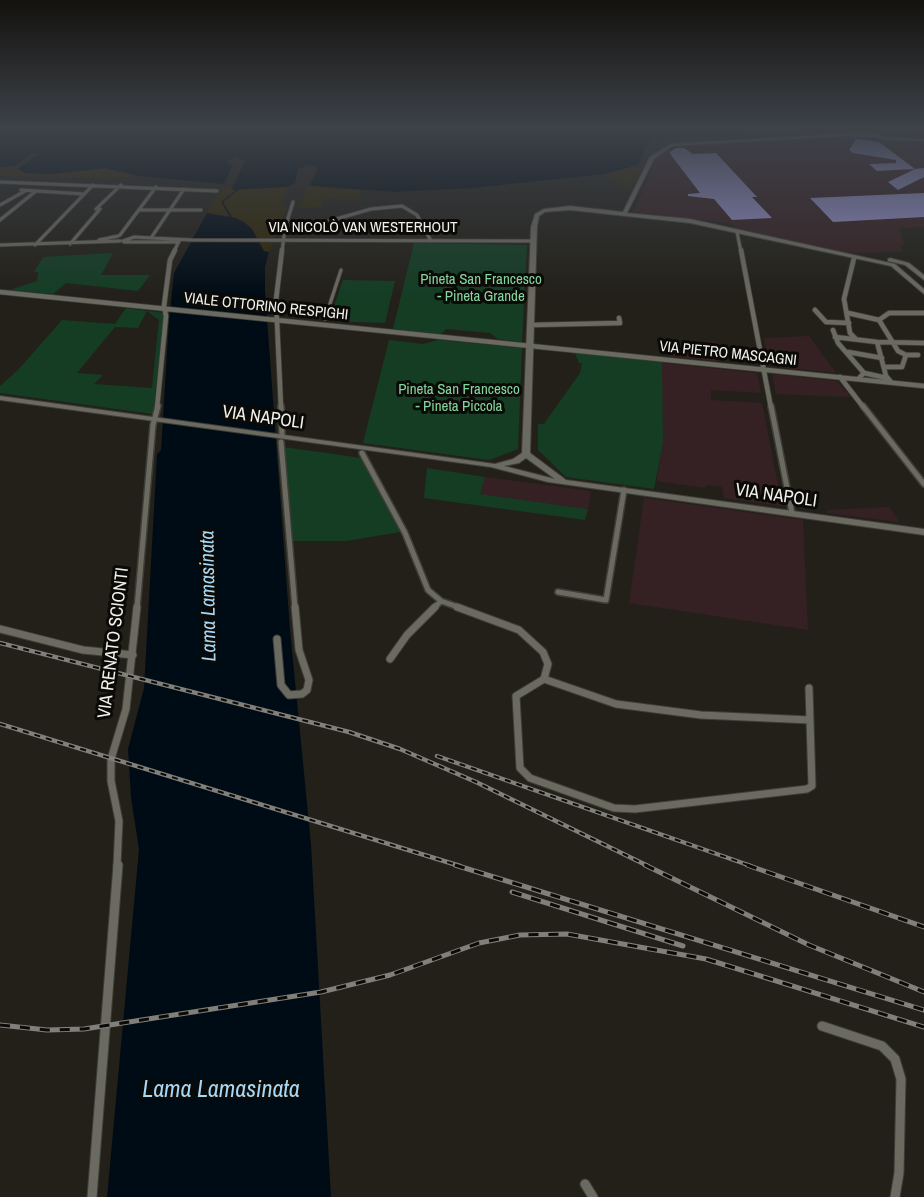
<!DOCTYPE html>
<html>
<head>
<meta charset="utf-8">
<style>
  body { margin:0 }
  canvas { display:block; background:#222019 }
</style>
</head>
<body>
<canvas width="924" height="1197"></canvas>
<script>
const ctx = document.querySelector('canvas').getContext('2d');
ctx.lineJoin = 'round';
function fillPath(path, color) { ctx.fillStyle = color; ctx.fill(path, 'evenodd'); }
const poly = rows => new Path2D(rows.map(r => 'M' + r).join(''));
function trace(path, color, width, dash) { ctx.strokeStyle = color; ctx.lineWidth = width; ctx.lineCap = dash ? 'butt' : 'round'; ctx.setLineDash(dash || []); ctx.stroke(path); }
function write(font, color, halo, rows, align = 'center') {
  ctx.font = font + ' "Archivo Narrow",sans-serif'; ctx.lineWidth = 6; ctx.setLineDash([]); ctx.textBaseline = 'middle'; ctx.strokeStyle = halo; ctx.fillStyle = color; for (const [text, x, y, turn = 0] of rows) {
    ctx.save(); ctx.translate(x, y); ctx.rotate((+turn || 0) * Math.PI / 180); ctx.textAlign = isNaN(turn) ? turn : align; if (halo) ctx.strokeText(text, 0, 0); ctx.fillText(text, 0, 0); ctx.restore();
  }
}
const commercial = poly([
  [863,138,878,141,924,142,924,227,899,228,904,245,900,245,903,252,841,253,736,229,731,223,633,212,657,159,679,146],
  [809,336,836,373,770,366,764,338],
  [717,341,717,361,668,356,669,344],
  [662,363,757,373,761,393,711,390,711,400,762,403,782,506,724,498,722,487,706,485,705,488,657,481,662,442],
  [772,374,837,381,851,397,776,394],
  [485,477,591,491,588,509,479,494],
  [644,498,803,520,808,630,629,603],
  [890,507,899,522,827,513,827,510]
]);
const green = poly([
  [414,243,527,245,522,342,498,339,490,333,446,329,441,334,393,329],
  [113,253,101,275,150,275,138,291,66,283,53,294,10,290,37,281,38,272,34,272,43,257],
  [343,280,395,281,385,323,329,321],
  [126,308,164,313,153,414,0,393,0,386,18,370,62,320,115,324],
  [147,311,159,320,152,388,94,384,103,375,77,373,115,327,138,328],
  [389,340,423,344,439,340,522,348,518,449,489,460,363,443],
  [575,353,662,362,663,442,654,489,566,477,538,450,538,424,544,424,580,373,582,363,579,363],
  [283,447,362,458,400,532,346,541,292,541],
  [427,468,485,477,480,494,588,509,585,520,424,498]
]);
const sand = poly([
  [638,165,643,166,630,189,604,174],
  [15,166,19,166,8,174,18,169,38,175,105,168,138,176,113,179,0,176,0,167],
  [309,185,341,190,361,190,358,199,324,198,321,200,323,206,299,208],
  [222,187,237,190,287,187,285,197,280,202,287,207,269,252,264,251,252,229,244,222,227,216,207,213]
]);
const water = poly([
  [0,129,748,129,739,136,654,138,645,148,638,165,604,174,473,188,395,192,313,186,310,185,318,168,309,165,298,169,295,183,287,187,231,190,245,161,237,157,225,162,233,164,224,184,138,176,105,168,55,174,25,173,18,169,39,154,33,153,15,166,0,167],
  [207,213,236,218,244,222,252,229,264,251,269,252,265,267,265,291,290,630,311,844,331,1197,107,1197,139,849,131,798,128,749,144,688,157,454,161,450,169,320,174,273]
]);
const stream = poly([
  [232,219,222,202,237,190]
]);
const building = poly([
  [856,139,879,142,915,169,924,168,924,177,898,190,888,182,915,169,877,171,869,164,896,163,896,160,853,153,849,150],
  [676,148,684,148,693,154,716,153,757,197,752,197,772,218,732,220,714,199,688,196,688,194,700,193,671,155,670,152],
  [924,193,924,217,833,222,810,198]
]);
const pedestrian = poly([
  [325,319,341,270]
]);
const minorFar4 = poly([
  [0,182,217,191],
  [21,190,84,194],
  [0,205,25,191],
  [140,210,201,210],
  [0,220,36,191],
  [285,228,322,223,371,209,402,206,417,215,431,241],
  [737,232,741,252],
  [120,235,156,187],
  [151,238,184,189],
  [99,240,118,236],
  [123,241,134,237,192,240,534,241],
  [124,242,179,242],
  [70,244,100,209,96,209,121,185],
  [0,245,120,241],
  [35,245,93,185],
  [174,252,178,243],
  [282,252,285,228,293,202]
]);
const minorFar3 = poly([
  [741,250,771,408],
  [854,258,844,299,850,333,855,338],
  [0,292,924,386],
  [815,310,826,322,849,323],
  [848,313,879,320],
  [531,325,620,323,619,318],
  [833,330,838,343,864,373,858,379],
  [835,337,877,342,924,343],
  [877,342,886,376,891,382],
  [848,352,882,358],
  [906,355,898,351,879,320,889,313,924,313],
  [886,367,902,367,906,355,918,355],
  [864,373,887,378],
  [840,377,864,408],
  [157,408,166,316,164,306,170,260,175,250],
  [281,408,276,300,282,250]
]);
const minorFar2 = poly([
  [281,406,282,436],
  [771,406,792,513],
  [863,406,924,484],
  [281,442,295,608],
  [362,453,405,533,428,590,441,601,461,608],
  [558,592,606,600,624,490],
  [137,608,153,425,158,406],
  [434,608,441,601]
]);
const minorFar1 = poly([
  [457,607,519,630,543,652,548,664,544,679,516,696,520,768,530,778,614,808,635,809,807,789,812,786,809,688],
  [0,629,83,650,133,655],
  [277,639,281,685,289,695,302,694,307,690,309,680,299,650,295,607],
  [390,659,407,635,435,607],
  [544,679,616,704,701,715,810,720],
  [117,866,119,821,111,781,111,759,126,709,137,607]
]);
const minor = poly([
  [822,1026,882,1046,895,1059,901,1079,899,1173,895,1197],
  [585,1184,593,1197],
  [92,1197,118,865]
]);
const tertiary = poly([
  [877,137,924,139,924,141,878,139,877,137]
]);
const secondary = poly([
  [868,132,881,136,879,137,850,137,848,136,672,146,654,159,627,213,690,219,895,264,924,289,924,294,891,266,690,223,570,210,545,212,539,216,537,227,530,453,566,480,924,529,924,535,548,482,491,467,0,400,0,396,495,464,513,459,522,453,531,227,535,214,544,209,570,206,623,212,650,157,671,144,868,132],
  [526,458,555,479,504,466,519,463,526,458],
  [890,258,909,263,924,275,924,280,905,265,888,261,888,259,890,258]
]);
const railFar1 = poly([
  [0,643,349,732,400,749,476,782,648,866],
  [0,724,460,866],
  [437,756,751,866]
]);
const rail = poly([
  [455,865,924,1010],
  [645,865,809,945,924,992],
  [747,865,924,927],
  [512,892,683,946],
  [0,1025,47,1030,84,1029,321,992,390,975,479,943,520,935,567,934,706,959,924,1027]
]);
const farStreetnames = [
  ["VIA NICOLÒ VAN WESTERHOUT",363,228],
  ["VIALE OTTORINO RESPIGHI",266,307,6],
  ["VIA PIETRO MASCAGNI",728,354,6]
];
const farParknames = [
  ["Pineta San Francesco",481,280],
  ["- Pineta Grande",481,297],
  ["Pineta San Francesco",459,390],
  ["- Pineta Piccola",459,407]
];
const streetNames = [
  ["VIA NAPOLI",263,418,8],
  ["VIA NAPOLI",776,496,8],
  ["VIA RENATO SCIONTI",114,643,-83]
];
const waterNames = [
  ["Lama Lamasinata",209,596,-91]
];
const nearWaternames = [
  ["Lama Lamasinata",221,1091]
];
fillPath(commercial, '#352123');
fillPath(green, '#143d24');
fillPath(sand, '#2f2706');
fillPath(water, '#000c15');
trace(stream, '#000c15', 1.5);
fillPath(building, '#918fc7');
trace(pedestrian, '#3e3d38', 4.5);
trace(minorFar4, '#3e3d38', 4.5);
trace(minorFar3, '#3e3d38', 6);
trace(minorFar2, '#3e3d38', 8);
trace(minorFar1, '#3e3d38', 9);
trace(minor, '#3e3d38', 11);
trace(tertiary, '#3e3d38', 2);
trace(secondary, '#3e3d38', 2);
trace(pedestrian, '#6b6a61', 3);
trace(minorFar4, '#6b6a61', 3);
trace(minorFar3, '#6b6a61', 4.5);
trace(minorFar2, '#6b6a61', 5);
trace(minorFar1, '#6b6a61', 7);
trace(minor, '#6b6a61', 9);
fillPath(tertiary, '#6b6a61');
fillPath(secondary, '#6b6a61');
trace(railFar1, '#807f79', 4.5);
trace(rail, '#807f79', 5);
trace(railFar1, '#0b0a07', 2, [6]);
trace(rail, '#0b0a07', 3, [10]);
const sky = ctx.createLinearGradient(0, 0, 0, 297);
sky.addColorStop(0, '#13120e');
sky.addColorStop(0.43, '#3e4249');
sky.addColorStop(1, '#3e424900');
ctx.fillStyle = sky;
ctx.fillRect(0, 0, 924, 297);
write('15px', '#f1f1ec', '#0b0a07', farStreetnames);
write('15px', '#84d69e', '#0b0a07', farParknames);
write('18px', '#f1f1ec', '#0b0a07', streetNames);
write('italic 20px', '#a6d9f7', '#0b0a07', waterNames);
write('italic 24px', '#a6d9f7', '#0b0a07', nearWaternames);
</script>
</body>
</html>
